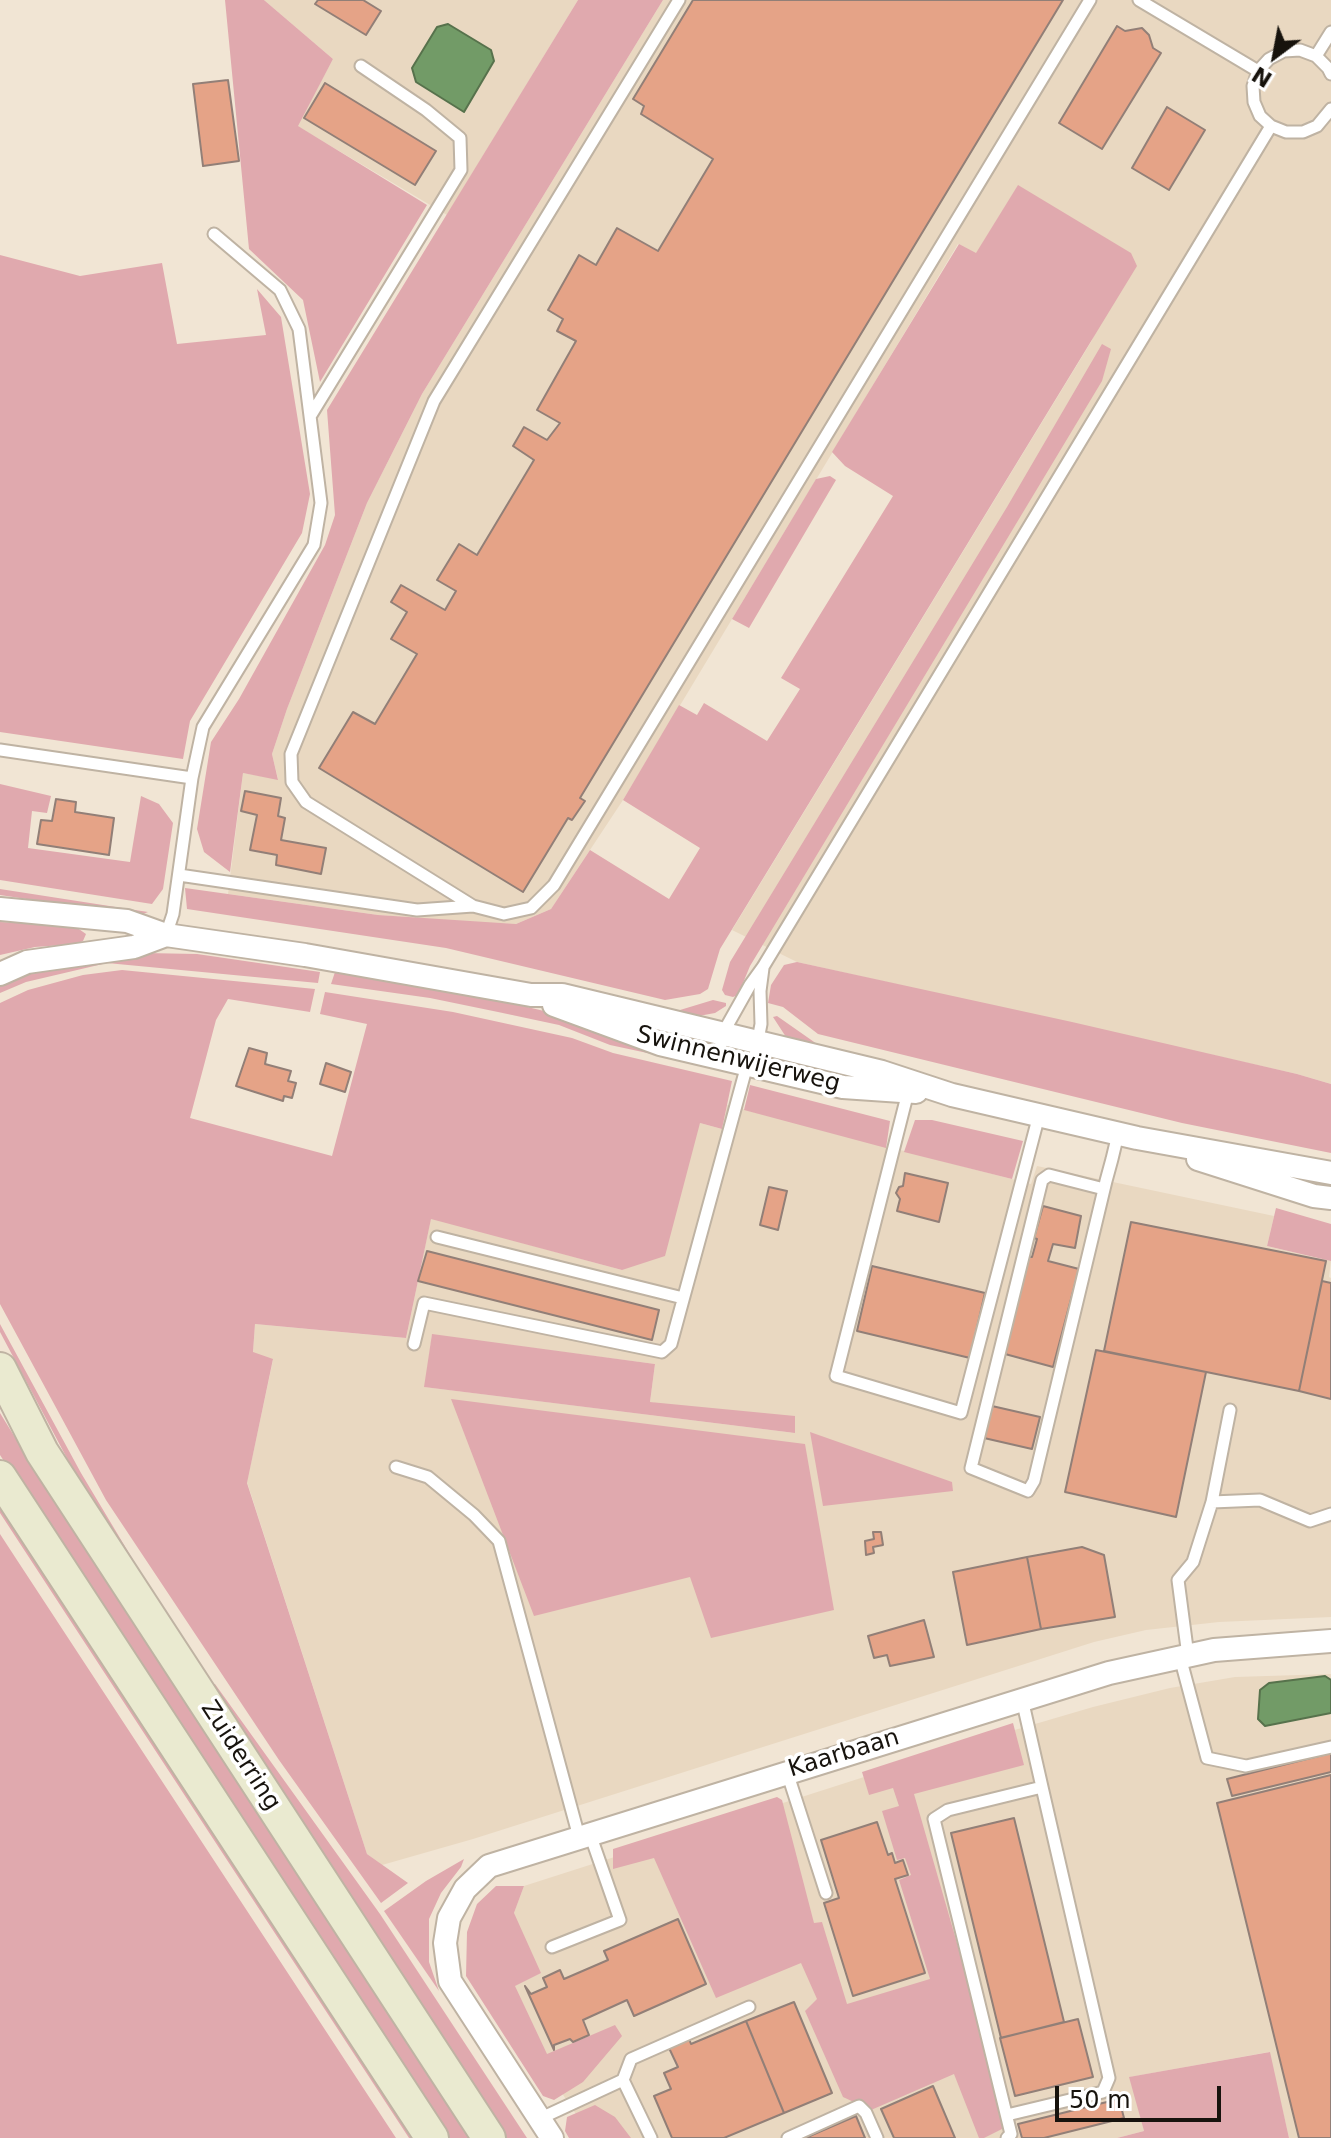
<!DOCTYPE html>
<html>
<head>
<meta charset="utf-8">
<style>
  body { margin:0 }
  #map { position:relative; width:1331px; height:2138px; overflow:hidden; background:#f1e5d4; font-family:"DejaVu Sans",sans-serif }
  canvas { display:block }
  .north { position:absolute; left:1235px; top:16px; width:80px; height:80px; -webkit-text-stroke:6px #fff; paint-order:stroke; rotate:212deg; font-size:22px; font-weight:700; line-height:32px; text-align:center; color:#17130d }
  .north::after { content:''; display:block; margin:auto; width:28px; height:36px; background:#17130d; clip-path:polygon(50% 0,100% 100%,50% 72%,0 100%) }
  .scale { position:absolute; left:1055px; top:2086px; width:166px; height:36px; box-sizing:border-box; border:4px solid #17130d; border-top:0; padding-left:10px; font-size:24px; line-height:28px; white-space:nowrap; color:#17130d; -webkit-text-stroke:6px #fff; paint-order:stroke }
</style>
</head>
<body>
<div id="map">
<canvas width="1331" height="2138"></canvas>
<div class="north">N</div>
<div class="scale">50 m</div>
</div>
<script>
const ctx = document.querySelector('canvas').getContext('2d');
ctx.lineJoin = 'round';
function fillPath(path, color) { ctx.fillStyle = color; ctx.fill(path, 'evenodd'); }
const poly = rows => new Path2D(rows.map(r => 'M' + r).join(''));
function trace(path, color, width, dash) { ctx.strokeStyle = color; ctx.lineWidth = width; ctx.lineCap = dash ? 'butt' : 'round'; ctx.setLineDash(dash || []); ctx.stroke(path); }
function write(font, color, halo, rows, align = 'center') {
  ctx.font = font + ' "DejaVu Sans",sans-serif'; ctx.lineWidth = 7; ctx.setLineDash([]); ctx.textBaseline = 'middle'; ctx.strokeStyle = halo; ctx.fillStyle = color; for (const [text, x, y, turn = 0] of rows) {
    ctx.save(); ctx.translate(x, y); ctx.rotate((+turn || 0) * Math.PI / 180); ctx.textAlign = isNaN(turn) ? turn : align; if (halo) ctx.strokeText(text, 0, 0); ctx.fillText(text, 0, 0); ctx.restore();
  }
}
const built = poly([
  [264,0,578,0,447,215,297,126,333,59],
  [663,0,1331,0,1331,1084,1297,1074,797,962,732,930,1091,342,1130,253,1018,186,976,254,958,244,623,800,551,909,516,924,485,923,378,915,228,894,243,773,278,779,272,754,287,709,367,503,422,394],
  [727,1105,1031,1184,1037,1166,1274,1216,1267,1246,1331,1261,1329,1277,1331,1278,1331,1617,1219,1622,1146,1630,1094,1642,473,1839,382,1865,367,1854,247,1482,273,1360,253,1353,255,1324,406,1338,431,1218,622,1270,700,1123,722,1129],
  [432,1335,655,1364,650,1402,795,1433,425,1387],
  [1331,1674,1331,2138,1289,2138,1269,2052,1130,2077,1144,2131,1117,2138,592,2138,488,1983,524,1886,967,1744,1093,1707,1170,1688,1235,1677]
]);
const green = poly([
  [225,0,264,0,333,59,298,126,427,205,320,382,303,300,249,249],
  [578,0,663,0,422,394,367,503,287,709,272,754,278,780,243,773,230,872,204,852,197,829,211,742,239,699,325,545,335,515,327,410],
  [1018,185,1131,253,1137,266,720,949,708,989,700,994,665,1000,446,948,187,909,185,888,378,915,516,924,551,909,590,850,669,899,700,848,623,800,679,705,697,715,704,703,767,741,800,689,781,678,893,496,845,466,832,452,959,244,976,253],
  [0,255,80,276,162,263,177,344,266,335,257,289,281,317,310,494,302,533,190,721,183,759,0,732],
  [1102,344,1111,349,1102,381,750,966,738,995,733,997,725,995,722,990,730,962,1007,507],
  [830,476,836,480,749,628,732,619,816,479],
  [0,784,51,796,47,813,32,811,28,848,130,862,141,796,159,804,173,823,163,889,152,904,0,880],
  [0,889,148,912,138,916,0,895],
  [0,922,73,925,86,934,83,941,77,944,35,947,0,955],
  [145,953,197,954,320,972,318,983,107,963,26,982,0,993,0,984,50,966],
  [797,962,1072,1022,1297,1074,1331,1084,1331,1153,1182,1123,818,1034,783,1007,768,1003,771,985,784,965],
  [122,970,315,989,310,1012,228,999,216,1020,190,1118,332,1156,367,1024,320,1014,325,992,453,1012,572,1038,613,1053,732,1081,722,1129,700,1123,665,1256,622,1270,431,1219,406,1338,255,1324,253,1352,273,1359,247,1483,367,1854,408,1883,381,1903,279,1760,106,1500,0,1304,0,1003,28,990,83,975],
  [335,972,490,998,544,1011,654,1049,652,1054,610,1045,559,1025,498,1012,430,998,331,984],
  [713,1000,726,1003,726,1006,715,1013,693,1017,677,1014,680,1010],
  [777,1016,817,1044,818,1048,797,1043,786,1037,773,1017],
  [750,1085,890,1121,886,1148,744,1110],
  [915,1120,932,1120,1023,1141,1012,1179,904,1152],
  [1276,1208,1331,1224,1331,1261,1267,1246],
  [0,1324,81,1473,208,1685,215,1684,380,1914,527,2138,504,2138,208,1685,96,1513,0,1332],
  [432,1334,655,1364,650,1402,795,1416,795,1433,424,1387],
  [451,1399,805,1444,834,1610,711,1638,690,1577,534,1616],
  [0,1413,43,1483,472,2138,449,2138,192,1751,0,1455],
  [810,1432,952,1482,953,1491,823,1506],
  [0,1500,416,2138,409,2138,64,1611,0,1513],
  [0,1534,15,1557,396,2138,0,2138],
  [1013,1723,1024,1765,914,1794,976,2009,1004,2128,984,2138,979,2138,954,2074,871,2110,843,2097,805,2011,817,1999,801,1963,716,1998,654,1858,613,1869,613,1849,777,1797,782,1800,814,1923,822,1922,847,2004,930,1979,899,1880,911,1875,905,1858,897,1860,882,1811,899,1806,893,1788,869,1795,862,1772],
  [464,1859,461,1867,441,1893,429,1919,429,1962,439,1991,384,1911,426,1881],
  [496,1886,524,1886,514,1913,541,1973,515,1986,547,2054,615,2025,622,2036,583,2082,554,2100,543,2096,466,1976,467,1932,477,1904],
  [1270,2052,1289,2138,1117,2138,1144,2131,1129,2077],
  [595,2105,615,2117,631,2138,569,2138,565,2131,567,2117]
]);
const water = poly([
  [448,24,491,50,494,61,464,112,416,82,412,68,437,27,448,24],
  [1325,1676,1331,1680,1331,1713,1265,1726,1258,1719,1260,1690,1269,1683,1325,1676]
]);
const building = poly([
  [318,0,363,0,381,11,366,35,315,4,318,0],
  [693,0,1063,0,580,798,585,801,572,820,568,818,523,892,319,768,353,712,375,724,417,654,391,639,407,612,391,602,401,585,445,610,456,591,437,580,459,544,477,555,534,460,513,446,524,427,547,440,560,423,537,410,576,341,557,331,563,319,548,310,579,255,596,265,617,228,658,251,713,159,641,114,644,106,633,99,693,0],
  [1117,26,1125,31,1142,28,1149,35,1153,48,1161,53,1102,149,1059,123,1117,26],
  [228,80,239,161,203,166,193,84,228,80],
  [325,83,436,151,415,185,304,118,325,83],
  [1167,107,1205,130,1169,190,1132,168,1167,107],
  [245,791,281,798,278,816,285,818,281,840,326,848,321,874,276,865,277,855,250,850,257,815,241,811,245,791],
  [56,799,76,802,75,812,114,818,109,855,37,844,41,820,52,821,56,799],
  [249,1048,267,1053,265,1064,291,1071,288,1081,296,1083,292,1098,284,1096,283,1101,236,1086,249,1048],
  [326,1063,351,1072,345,1092,320,1084,326,1063],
  [905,1173,948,1183,939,1222,897,1211,900,1199,896,1193,899,1187,903,1186,905,1173],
  [769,1187,787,1191,778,1230,760,1225,769,1187],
  [1043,1206,1081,1216,1075,1248,1053,1244,1048,1261,1079,1269,1053,1367,1005,1354,1029,1257,1032,1257,1037,1239,1034,1238,1043,1206],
  [1131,1222,1326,1261,1299,1391,1104,1351,1131,1222],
  [427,1251,659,1310,652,1340,418,1281,427,1251],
  [872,1266,985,1293,970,1358,857,1331,872,1266],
  [1322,1281,1331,1283,1331,1399,1299,1391,1322,1281],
  [1096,1350,1206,1372,1176,1517,1065,1492,1096,1350],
  [992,1406,1040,1417,1032,1449,984,1438,992,1406],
  [873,1532,881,1532,883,1545,873,1547,874,1553,866,1555,865,1541,874,1539,873,1532],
  [1082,1547,1104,1555,1115,1617,1041,1629,1027,1557,1082,1547],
  [1027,1557,1041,1629,967,1645,953,1572,1027,1557],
  [924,1620,934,1657,890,1666,887,1655,874,1658,868,1636,924,1620],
  [1331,1753,1331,1772,1232,1796,1227,1779,1331,1753],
  [1331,1775,1331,2138,1299,2138,1217,1803,1331,1775],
  [1014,1818,1064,2022,1001,2038,951,1833,1014,1818],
  [877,1822,888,1855,892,1853,895,1863,903,1860,908,1875,895,1879,925,1973,853,1996,824,1903,839,1898,821,1840,877,1822],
  [678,1919,706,1984,634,2016,627,2000,583,2020,589,2035,573,2042,570,2039,554,2045,554,2050,525,1986,531,1994,547,1987,543,1978,560,1970,564,1979,608,1960,604,1951,678,1919],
  [794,2002,832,2093,784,2113,746,2021,794,2002],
  [1078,2019,1093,2077,1015,2096,1000,2038,1078,2019],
  [746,2021,784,2113,724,2138,672,2138,654,2096,671,2089,664,2073,678,2067,669,2048,689,2039,691,2044,746,2021],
  [933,2086,955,2138,894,2138,881,2109,933,2086],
  [1119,2099,1124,2118,1044,2138,1022,2138,1018,2124,1119,2099],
  [856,2116,865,2138,806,2138,812,2135,856,2116]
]);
const lane = poly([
  [679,0,434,401,291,754,292,782,306,802,473,906,504,914,531,908,554,885,1090,0],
  [1139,0,1258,71],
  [1316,56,1331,32],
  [1331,74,1328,68,1316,56,1300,50,1284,51,1269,59,1258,71,1253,86,1254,102,1260,116,1271,126,1286,132,1303,132,1317,126,1331,109],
  [311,415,461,170,460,138,426,110,361,66],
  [0,750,192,778],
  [179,875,417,910,473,906],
  [166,935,173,914,192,778,203,727,314,545,321,503,299,329,280,290,214,234],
  [718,1058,723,1033,750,985,763,967,1271,126],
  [753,1066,761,1024,760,991,763,968],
  [909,1088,836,1376,961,1413,1039,1115],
  [1104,1189,1049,1175,1042,1180,971,1468,1028,1491,1034,1481,1106,1181,1112,1159,1118,1134],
  [437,1237,683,1298],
  [414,1344,424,1303,662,1352,671,1344,747,1065],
  [1230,1410,1212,1502,1260,1500,1310,1521,1331,1514],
  [396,1467,428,1477,474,1515,499,1541,579,1837],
  [1188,1656,1178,1580,1193,1562,1212,1502],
  [1180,1657,1207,1758,1246,1766,1331,1747],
  [787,1772,826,1893],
  [552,1947,620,1920,590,1834],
  [623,2080,631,2059,749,2007],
  [1007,2115,1103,2092,1109,2078,1042,1787],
  [539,2119,623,2080,651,2138],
  [788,2138,859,2106,866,2113,877,2138],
  [1007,2138,1011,2134,934,1819,948,1810,1042,1787,1022,1699]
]);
const street = poly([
  [0,909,127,921,166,935,305,955,531,995,562,995,882,1072,952,1095,1137,1138,1331,1173],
  [0,974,27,962,134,947,166,935],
  [554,1005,660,1044,843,1087,916,1092],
  [1198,1159,1314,1196,1331,1198],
  [552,2138,450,1981,445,1943,449,1918,465,1889,489,1866,1109,1673,1214,1650,1331,1641]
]);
const secondary = poly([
  [0,1369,42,1452,489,2138],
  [0,1477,432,2138]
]);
const streetNames = [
  ["Swinnenwijerweg",738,1060,14],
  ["Kaarbaan",844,1754,-17],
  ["Zuiderring",240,1756,57]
];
fillPath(built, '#e9d8c1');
fillPath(green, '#e0a9ae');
fillPath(water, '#729b67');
trace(water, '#57724c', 2);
fillPath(building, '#e5a387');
trace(building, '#927f77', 2);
trace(lane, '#bfb3a3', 15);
trace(street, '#bfb3a3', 26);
trace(secondary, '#bfb3a3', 36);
trace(lane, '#fff', 11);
trace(street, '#fff', 22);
trace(secondary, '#eaead0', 32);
write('24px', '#17130d', '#fff', streetNames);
</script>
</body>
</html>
